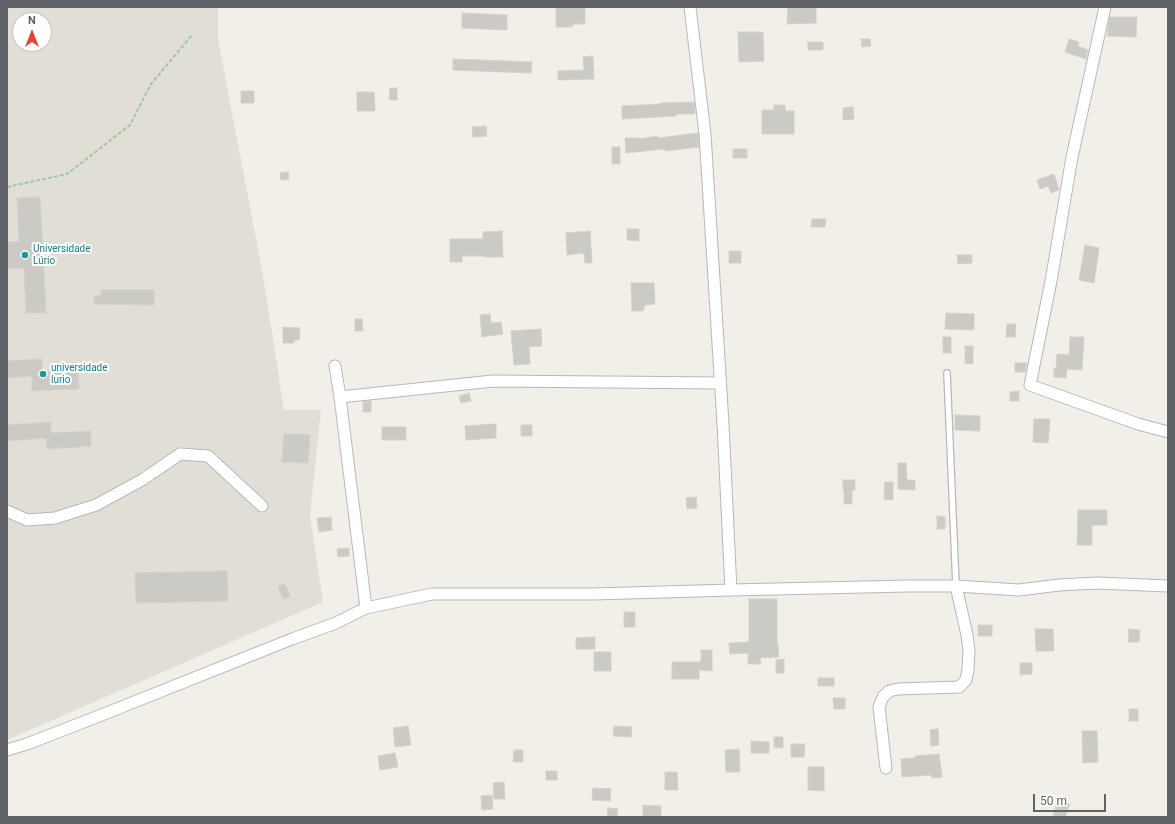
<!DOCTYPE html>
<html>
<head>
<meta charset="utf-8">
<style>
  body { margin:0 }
  #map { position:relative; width:1175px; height:824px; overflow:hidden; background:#f1efe8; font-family:Roboto,sans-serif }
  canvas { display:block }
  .frame { position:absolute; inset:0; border:8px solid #5f6368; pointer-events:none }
  .north { position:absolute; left:12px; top:12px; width:40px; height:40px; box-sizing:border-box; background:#fff; border:1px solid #bfc1c3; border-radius:50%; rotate:0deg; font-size:11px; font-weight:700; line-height:16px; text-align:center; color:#5f6368 }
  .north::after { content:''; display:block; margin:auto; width:14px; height:18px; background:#ea4335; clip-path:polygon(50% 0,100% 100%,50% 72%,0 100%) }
  .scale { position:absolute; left:1033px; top:794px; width:73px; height:18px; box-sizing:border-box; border:2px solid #5f6368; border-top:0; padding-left:5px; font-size:12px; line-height:14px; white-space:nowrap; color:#5f6368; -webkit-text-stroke:3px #fff; paint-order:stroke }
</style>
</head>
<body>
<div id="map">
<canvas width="1175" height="824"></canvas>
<div class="frame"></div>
<div class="north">N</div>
<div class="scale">50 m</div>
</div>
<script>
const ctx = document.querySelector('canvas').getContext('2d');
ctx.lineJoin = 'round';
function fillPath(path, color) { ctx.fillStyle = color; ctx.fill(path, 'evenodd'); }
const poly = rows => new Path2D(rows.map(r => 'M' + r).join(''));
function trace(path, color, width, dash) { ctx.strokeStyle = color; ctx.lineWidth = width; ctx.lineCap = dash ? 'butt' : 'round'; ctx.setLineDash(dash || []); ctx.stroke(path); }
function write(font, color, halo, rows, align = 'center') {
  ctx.font = font + ' Roboto,sans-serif'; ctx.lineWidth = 4; ctx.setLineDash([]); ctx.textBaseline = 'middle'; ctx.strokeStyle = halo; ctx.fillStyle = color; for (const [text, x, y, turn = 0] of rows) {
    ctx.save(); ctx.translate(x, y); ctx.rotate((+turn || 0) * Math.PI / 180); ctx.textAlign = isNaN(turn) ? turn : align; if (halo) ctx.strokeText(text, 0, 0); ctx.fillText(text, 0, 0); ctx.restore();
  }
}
const education = poly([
  [7,7,218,7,218,39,263,276,284,410,321,410,310,516,323,602,7,740],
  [20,20,44,20,44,44,20,44]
]);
const building = poly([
  [556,7,585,7,585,24,573,24,573,26,570,27,556,27,556,7],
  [788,7,816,7,816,23,787,24,788,7],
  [462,13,507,15,507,30,462,28,462,13],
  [1110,17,1137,17,1136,37,1107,36,1108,27,1110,17],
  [738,32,763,32,764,61,739,62,738,32],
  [861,39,870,39,871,46,862,47,861,39],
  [1069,39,1079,42,1078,46,1088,50,1086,59,1065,52,1069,39],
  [808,42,823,42,823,50,808,50,808,42],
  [593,56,594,79,558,80,558,71,584,70,583,57,593,56],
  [453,59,532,62,531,73,453,70,453,59],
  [390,88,397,88,397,100,389,100,390,88],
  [241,91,254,91,254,103,241,103,241,91],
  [357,92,374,92,375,111,357,111,357,92],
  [694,102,695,114,676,114,676,116,622,119,622,106,642,105,661,104,661,103,694,102],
  [774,105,785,105,785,111,794,111,794,134,762,134,762,110,774,110,774,105],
  [853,107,854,119,843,120,843,108,853,107],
  [486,126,487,136,473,137,472,127,486,126],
  [698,133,699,147,665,151,665,149,626,153,625,138,639,138,639,139,658,136,658,138,698,133],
  [612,147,620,147,620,164,612,164,612,147],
  [733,149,747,149,747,158,733,158,733,149],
  [288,172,289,179,281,180,280,173,288,172],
  [1054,174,1059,190,1051,193,1048,186,1040,189,1037,180,1054,174],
  [40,197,46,313,26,313,24,268,7,269,7,242,19,242,17,198,40,197],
  [812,219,826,219,825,227,811,227,812,219],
  [627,229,639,229,639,241,627,240,627,229],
  [502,231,503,257,484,257,484,256,462,256,462,262,450,262,450,239,483,239,483,232,502,231],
  [590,231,592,263,585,263,584,253,567,255,566,233,590,231],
  [1085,245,1099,248,1094,283,1079,280,1085,245],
  [729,251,741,251,741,263,729,263,729,251],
  [957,255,972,255,972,263,958,264,957,255],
  [631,283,654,283,655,304,645,305,643,311,632,311,631,283],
  [101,290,154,290,154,305,94,304,94,296,101,296,101,290],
  [946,313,974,314,974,330,945,329,946,313],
  [490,314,491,323,501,322,503,334,482,337,480,315,490,314],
  [355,319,362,319,363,331,355,331,355,319],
  [1007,324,1016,324,1015,337,1006,337,1007,324],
  [283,327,300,328,299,340,294,340,294,343,283,343,283,327],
  [541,329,542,346,529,347,530,364,514,365,511,331,541,329],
  [943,337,951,337,951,353,943,353,943,337],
  [1070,337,1084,337,1082,370,1067,369,1066,378,1054,377,1054,368,1056,369,1057,354,1069,355,1070,337],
  [965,346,973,346,973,364,965,363,965,346],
  [42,359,42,372,78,370,79,389,32,391,32,376,7,378,7,361,42,359],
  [1015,363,1027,363,1025,372,1015,372,1015,363],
  [1019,391,1019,401,1010,401,1010,392,1019,391],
  [469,393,471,401,461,403,459,396,469,393],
  [371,401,371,412,363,412,363,402,371,401],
  [955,415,980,416,980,431,955,430,955,415],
  [1034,419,1050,419,1048,443,1033,442,1034,419],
  [51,422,51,433,91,431,91,446,47,449,46,438,7,441,7,425,51,422],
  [496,424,496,438,466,440,465,426,496,424],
  [521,425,532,425,532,436,521,436,521,425],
  [382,427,406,427,406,440,382,440,382,427],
  [284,434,310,435,308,463,282,462,284,434],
  [898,463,906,463,907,480,915,480,915,490,898,489,898,463],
  [843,480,855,480,855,490,852,490,852,504,844,504,844,490,843,490,843,480],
  [885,482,893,482,893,500,884,499,885,482],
  [696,497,697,508,687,509,686,498,696,497],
  [1078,510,1107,510,1107,525,1092,525,1092,545,1077,545,1078,510],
  [937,516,945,517,945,529,937,529,937,516],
  [331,517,332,530,319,532,317,518,331,517],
  [349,548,349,556,338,557,337,549,349,548],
  [227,571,228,601,136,603,135,573,227,571],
  [285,584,290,596,283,599,278,586,285,584],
  [749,599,777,599,777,645,778,644,779,657,760,658,761,664,748,664,748,653,730,654,729,643,749,642,749,599],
  [624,612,635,612,635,627,624,627,624,612],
  [978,625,992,625,992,636,978,636,978,625],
  [1035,629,1053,629,1054,651,1036,651,1035,629],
  [1129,629,1140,630,1139,642,1128,642,1129,629],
  [595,637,595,649,576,649,576,638,595,637],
  [701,650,712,650,712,671,699,670,699,679,672,679,672,662,701,662,701,650],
  [594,652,611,652,611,671,594,671,594,652],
  [784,659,784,673,776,673,776,660,784,659],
  [1020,663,1032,663,1032,674,1020,675,1020,663],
  [818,678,834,678,834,686,818,686,818,678],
  [833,698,845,698,845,709,834,709,833,698],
  [1129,709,1138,709,1138,721,1129,721,1129,709],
  [408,726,411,745,395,747,393,728,408,726],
  [614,726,632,727,631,737,613,736,614,726],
  [938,729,939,745,931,746,930,730,938,729],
  [1082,731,1097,731,1098,762,1083,763,1082,731],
  [774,737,783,737,783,748,774,747,774,737],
  [751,741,769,742,769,753,751,753,751,741],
  [791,744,805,744,804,757,791,757,791,744],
  [739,749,740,772,726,772,725,750,739,749],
  [514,750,523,750,523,762,513,762,514,750],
  [395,753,398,767,380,770,378,756,395,753],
  [939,754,942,777,932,778,931,775,902,777,901,759,915,758,915,756,939,754],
  [808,767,824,767,824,791,808,790,808,767],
  [546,771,557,771,557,780,546,780,546,771],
  [665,772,677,772,678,790,665,790,665,772],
  [504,782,505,799,494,799,493,783,504,782],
  [593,788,611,789,610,801,592,800,593,788],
  [492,795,493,809,482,810,481,796,492,795],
  [1058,800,1070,804,1065,817,1059,817,1053,815,1058,800],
  [643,805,661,806,661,817,643,817,643,805],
  [608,808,618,809,617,817,607,816,608,808]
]);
const path = poly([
  [7,187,67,174,130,125,151,84,192,35]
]);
const lane = poly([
  [947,373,956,586]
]);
const street = poly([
  [690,7,705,134,723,424,731,590],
  [1105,7,1072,157,1051,281,1030,385,1138,424,1168,432],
  [335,366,340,397,366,608],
  [340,397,493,381,720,383],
  [7,511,27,520,55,518,96,505,142,480,180,454,208,456,262,506],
  [7,750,27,744,94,718,292,639,336,623,366,608,432,594,593,594,731,590,908,586,956,586,1019,590,1059,585,1097,583,1168,586],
  [886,768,879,707,883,697,889,691,898,689,959,687,966,680,968,670,969,651,967,635,956,586]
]);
const markers = [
  [25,255,4,"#0f9aa8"],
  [43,374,4,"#0f9aa8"]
];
const cultureNames = [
  ["Universidade",33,249],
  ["Lúrio",33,261],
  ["universidade",51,368],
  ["lurio",51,380]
];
fillPath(education, '#e1ded6');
fillPath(building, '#cccac5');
trace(building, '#d6d1c6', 1);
trace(lane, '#b5b8bc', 8);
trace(street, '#b5b8bc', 13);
trace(path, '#9cc7a9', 2, [4, 2]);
trace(lane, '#fff', 5.5);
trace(street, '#fff', 11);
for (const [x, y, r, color] of markers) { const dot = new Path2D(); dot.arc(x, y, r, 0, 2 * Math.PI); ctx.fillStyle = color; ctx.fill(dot); trace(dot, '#fff', 1.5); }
write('10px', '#0d838f', '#fff', cultureNames, 'left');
</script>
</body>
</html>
